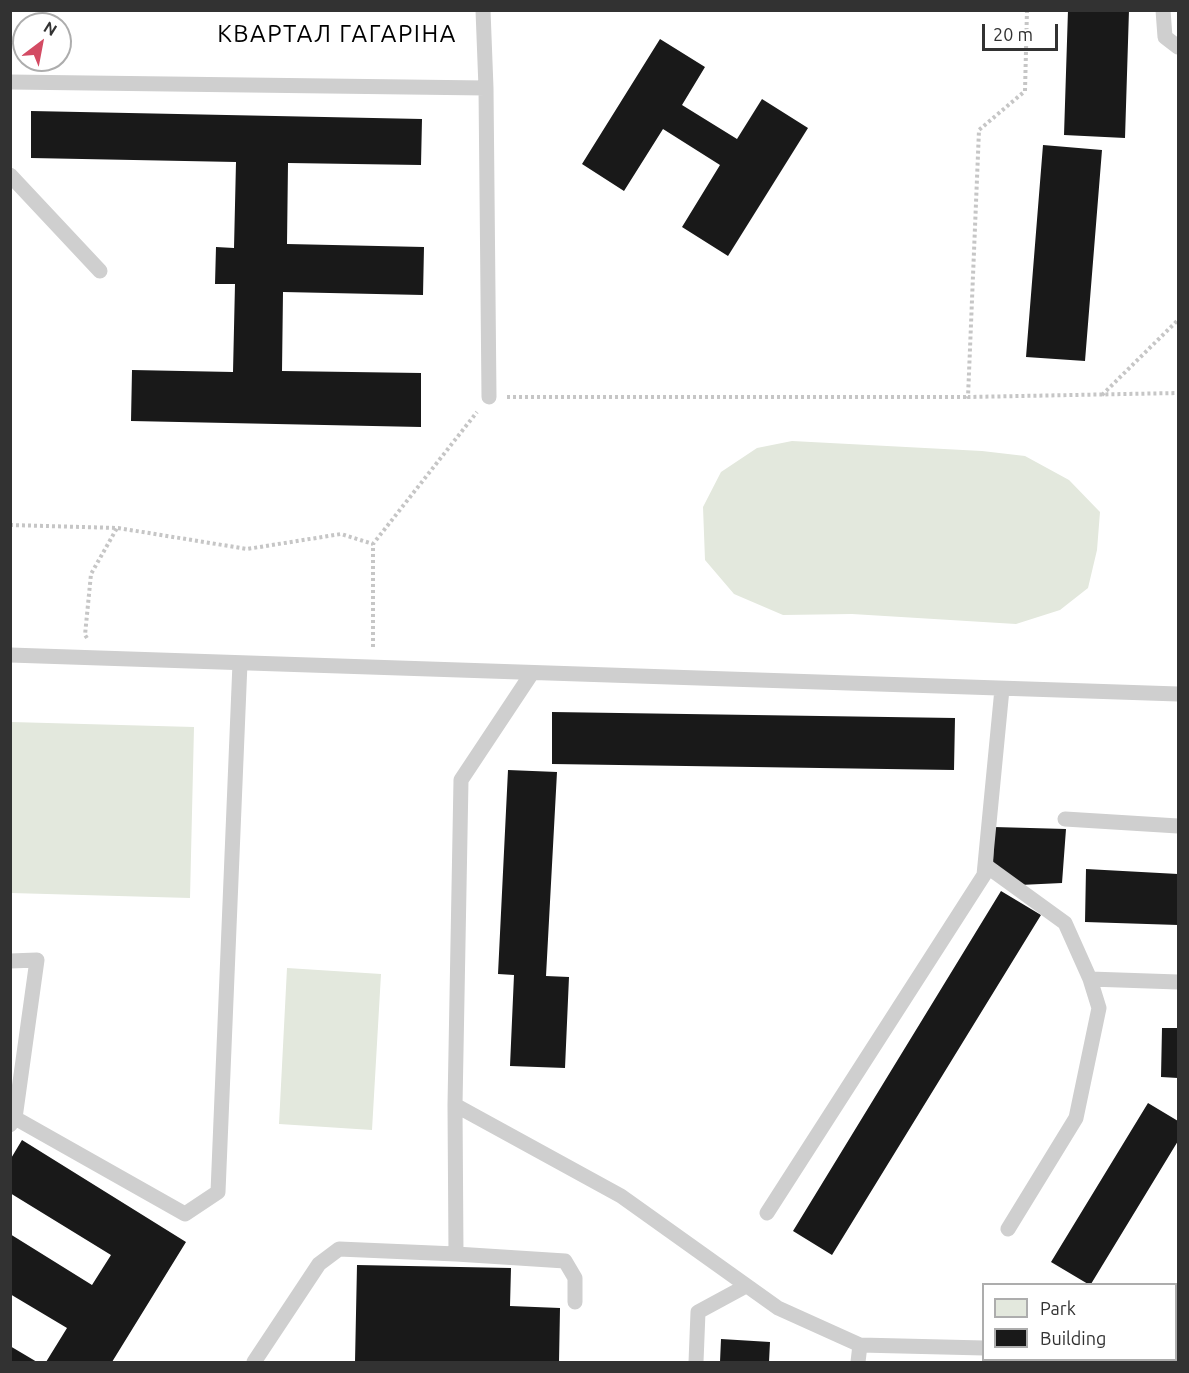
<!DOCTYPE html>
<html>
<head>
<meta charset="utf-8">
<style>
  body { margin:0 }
  #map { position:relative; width:1189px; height:1373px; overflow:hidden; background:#fff; font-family:Ubuntu,sans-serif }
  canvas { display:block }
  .frame { position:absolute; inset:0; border:12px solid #323232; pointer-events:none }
  .legend { position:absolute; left:982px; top:1283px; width:195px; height:78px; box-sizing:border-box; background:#fff; border:2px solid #adadad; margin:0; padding:8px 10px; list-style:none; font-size:18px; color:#323232 }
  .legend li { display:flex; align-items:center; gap:12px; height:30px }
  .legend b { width:30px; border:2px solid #adadad }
  .north { position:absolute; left:12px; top:12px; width:60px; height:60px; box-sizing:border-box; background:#fff; border:2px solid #adadad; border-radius:50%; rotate:32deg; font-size:16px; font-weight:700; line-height:24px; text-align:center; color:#323232 }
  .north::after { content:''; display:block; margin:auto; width:21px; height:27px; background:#d34b63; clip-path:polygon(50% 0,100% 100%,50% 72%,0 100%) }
  .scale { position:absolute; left:982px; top:24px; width:76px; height:27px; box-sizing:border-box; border:3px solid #323232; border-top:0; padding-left:8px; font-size:18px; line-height:21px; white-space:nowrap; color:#323232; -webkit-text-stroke:4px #fff; paint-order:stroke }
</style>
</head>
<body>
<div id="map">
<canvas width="1189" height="1373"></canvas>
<div class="frame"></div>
<ul class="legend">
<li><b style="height:16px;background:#e3e8dd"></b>Park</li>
<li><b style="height:16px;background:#191919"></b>Building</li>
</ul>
<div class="north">N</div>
<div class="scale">20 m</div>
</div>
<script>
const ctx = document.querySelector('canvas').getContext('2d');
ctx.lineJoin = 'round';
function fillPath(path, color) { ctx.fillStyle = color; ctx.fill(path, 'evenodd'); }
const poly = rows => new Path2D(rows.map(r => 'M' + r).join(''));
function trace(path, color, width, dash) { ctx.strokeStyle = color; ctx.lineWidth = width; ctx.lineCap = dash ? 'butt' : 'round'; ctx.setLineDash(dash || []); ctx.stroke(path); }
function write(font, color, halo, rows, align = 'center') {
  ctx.font = font + ' Ubuntu,sans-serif'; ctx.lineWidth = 6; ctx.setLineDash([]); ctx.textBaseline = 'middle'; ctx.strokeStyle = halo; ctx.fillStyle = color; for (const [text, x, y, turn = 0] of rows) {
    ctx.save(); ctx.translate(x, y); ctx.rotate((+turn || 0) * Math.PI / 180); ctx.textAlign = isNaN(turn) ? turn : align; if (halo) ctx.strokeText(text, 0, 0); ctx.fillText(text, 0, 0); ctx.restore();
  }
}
const green = poly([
  [792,441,982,451,1025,456,1069,480,1100,512,1097,550,1088,588,1060,610,1016,624,852,614,783,615,734,594,705,560,703,507,721,472,757,448],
  [11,722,194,727,190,898,11,893],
  [287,968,381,974,372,1130,279,1124]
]);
const building = poly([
  [1068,10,1129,10,1125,138,1064,135],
  [660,39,705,67,682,105,737,139,762,99,808,128,728,256,682,227,720,165,663,129,624,191,582,164],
  [31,111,422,119,421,165,288,163,287,244,424,247,423,295,283,292,282,371,421,373,421,427,131,421,132,370,233,372,235,284,215,284,216,247,234,248,236,162,31,158],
  [1043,145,1102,150,1085,361,1026,357],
  [552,712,955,718,954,770,552,764],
  [508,770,557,772,546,976,569,977,565,1068,510,1066,514,975,498,974],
  [994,827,1066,829,1062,883,1020,885,993,868],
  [1086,869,1178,874,1178,925,1085,922],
  [1001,891,1041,915,832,1255,793,1231],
  [1162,1028,1178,1028,1178,1078,1161,1077],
  [1148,1103,1178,1121,1178,1141,1091,1284,1088,1284,1051,1262],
  [22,1140,186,1242,112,1362,46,1362,67,1328,10,1294,10,1234,92,1285,111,1255,10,1193,10,1160],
  [357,1265,511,1268,510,1306,560,1308,559,1362,355,1362],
  [721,1339,770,1342,769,1362,720,1362],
  [10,1346,37,1362,10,1362]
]);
const path = poly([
  [1027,10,1025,91,979,130,968,397,1178,393],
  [1102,395,1178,320],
  [507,397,968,397],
  [10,525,118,528,247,549,341,534,373,544],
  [87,638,85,635,91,574,117,528],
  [373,647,373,544,477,412]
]);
const service = poly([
  [1163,10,1165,37,1178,47],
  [10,82,486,88,483,10],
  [486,88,489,397],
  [10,175,100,271],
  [10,655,1178,694],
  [1065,819,1178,826],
  [985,865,1065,923,1090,979,1099,1008,1076,1118,1008,1229],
  [10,961,37,960,15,1118,10,1118],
  [1090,979,1178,982],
  [455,1105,621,1196,778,1308,860,1345,984,1348],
  [10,1125,15,1118,185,1214,218,1192,240,663],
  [767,1213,984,875,1002,689],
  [456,1254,455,1105,461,780,532,673],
  [1176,1351,1178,1351],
  [254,1362,319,1264,339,1249,456,1254,565,1261,575,1278,575,1302],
  [696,1362,698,1312,746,1286],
  [858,1362,860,1345]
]);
const quarterNames = [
  ["КВАРТАЛ ГАГАРІНА",337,34]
];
fillPath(green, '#e3e8dd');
fillPath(building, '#191919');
trace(path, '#c6c6c6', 4, [3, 3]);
trace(service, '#cfcfcf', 15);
ctx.letterSpacing = '1.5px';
write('24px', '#000', '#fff', quarterNames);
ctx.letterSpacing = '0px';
</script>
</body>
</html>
